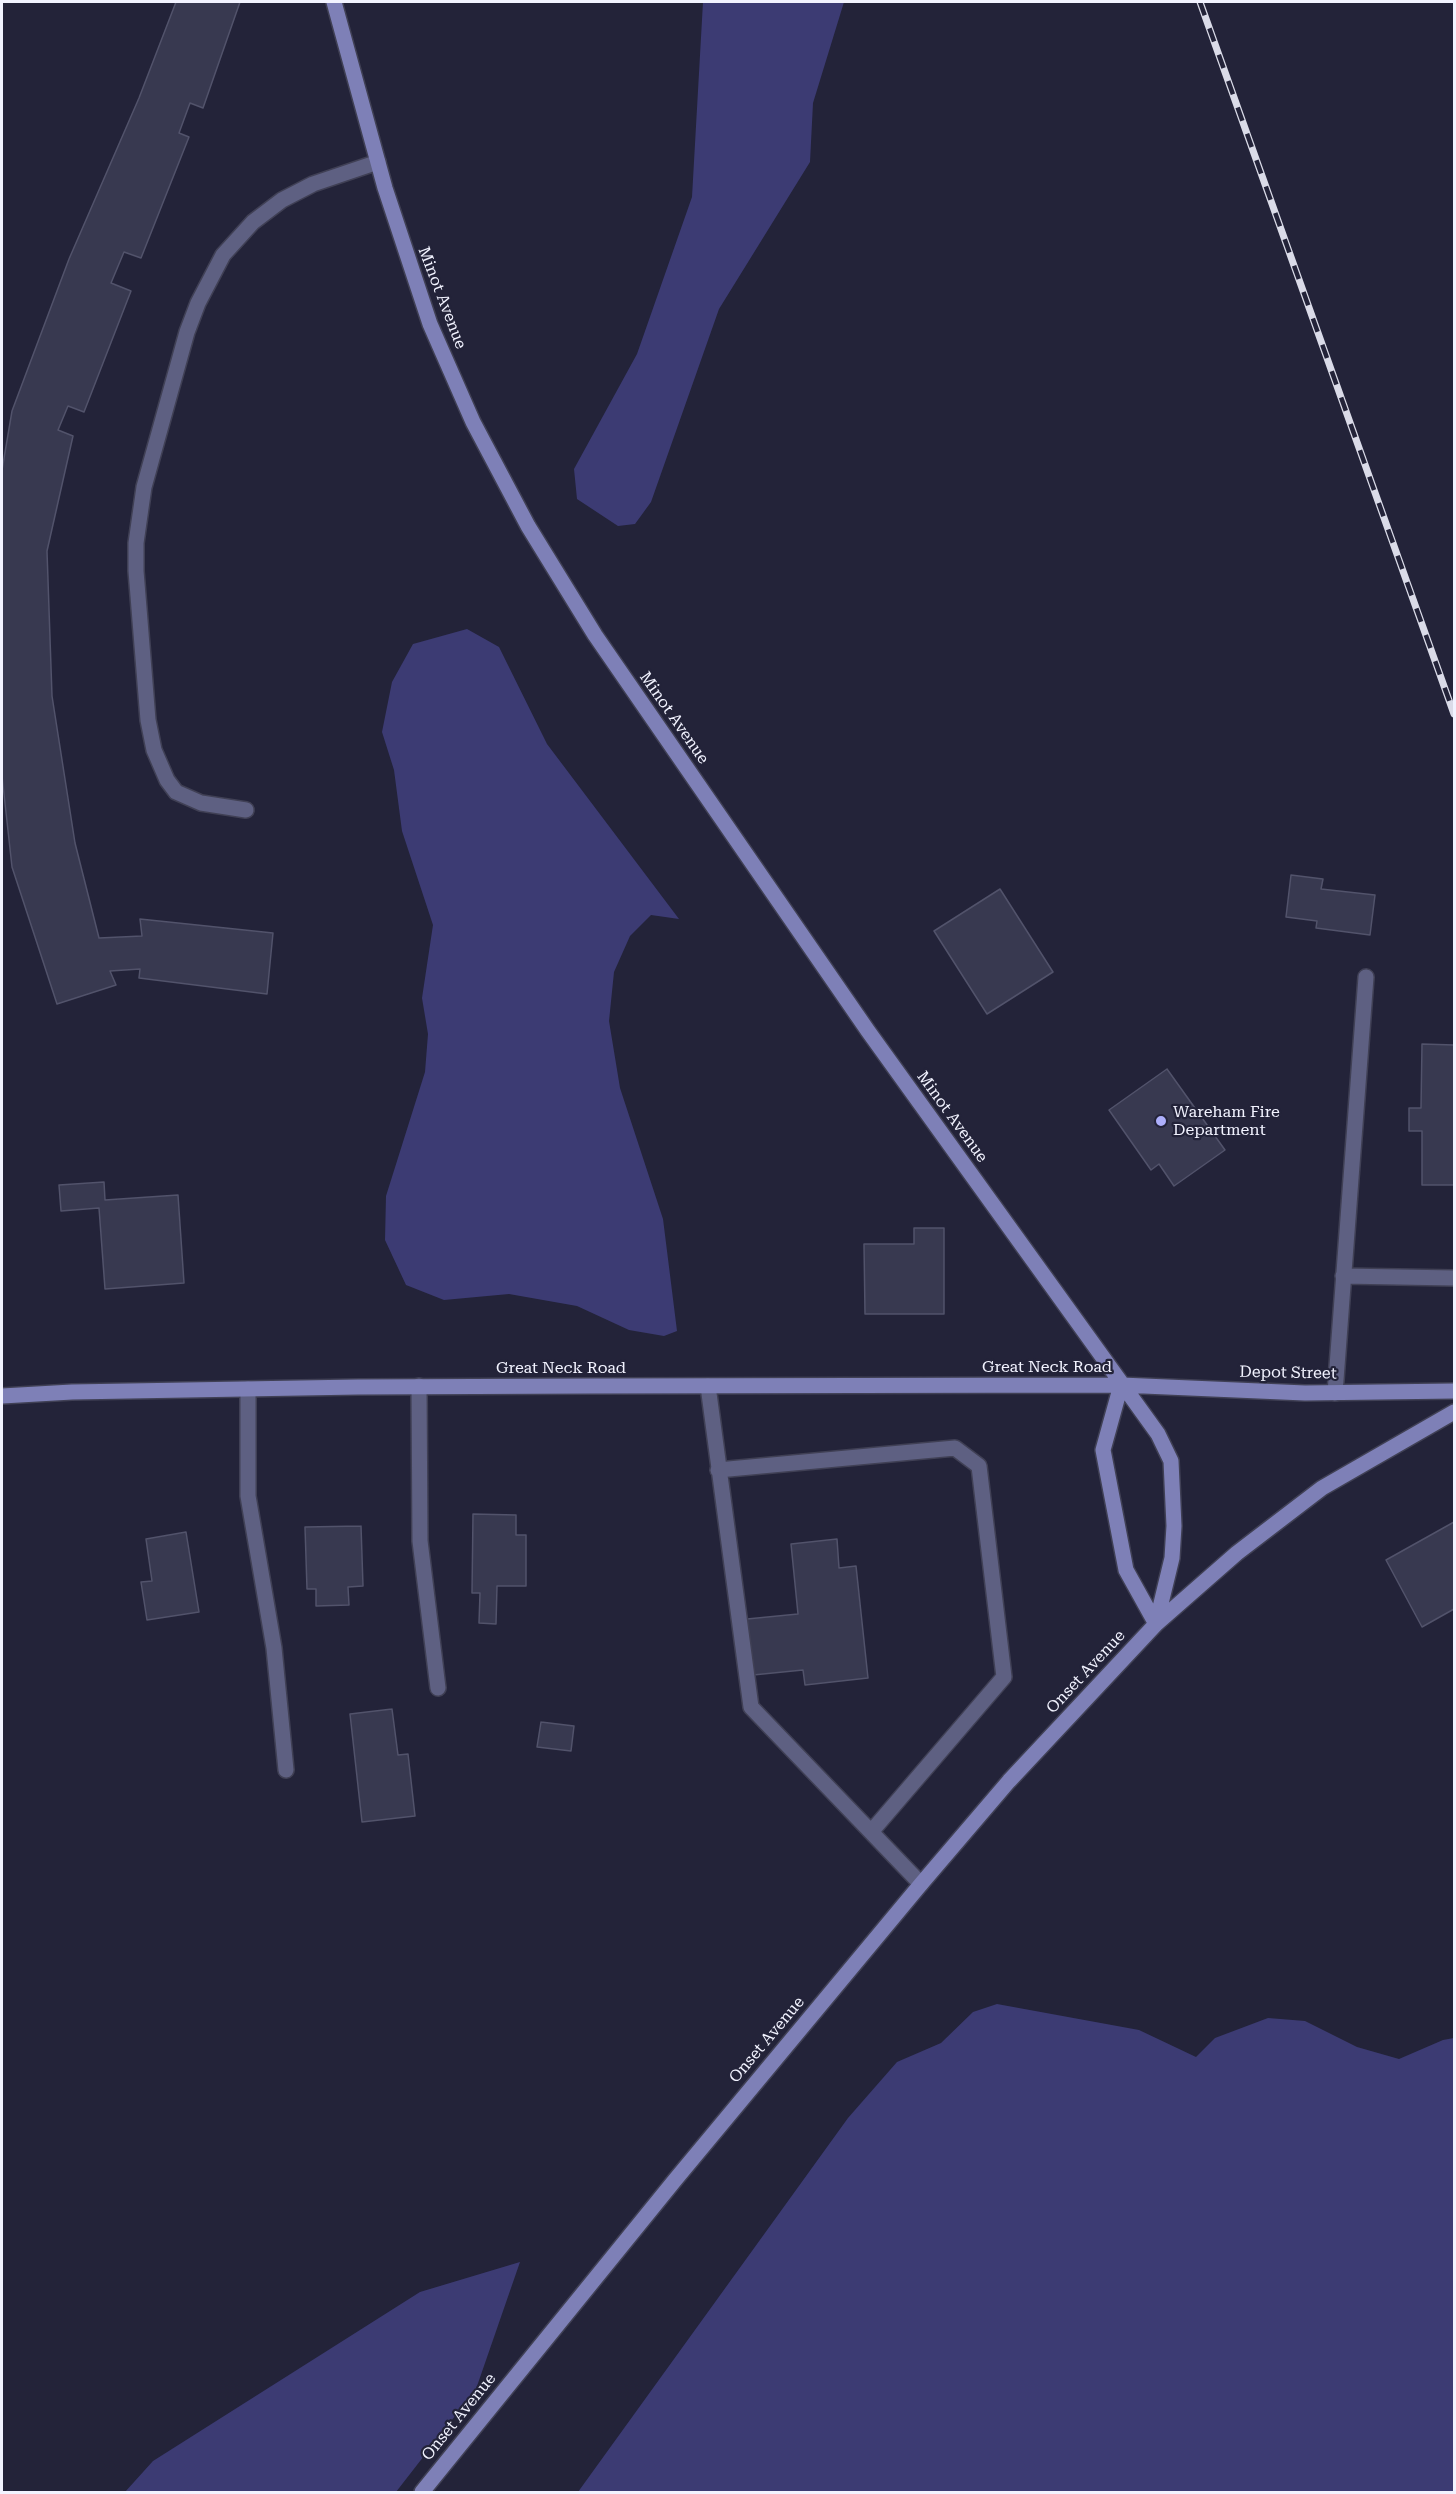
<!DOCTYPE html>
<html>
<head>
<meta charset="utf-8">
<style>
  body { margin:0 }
  #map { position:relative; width:1456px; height:2494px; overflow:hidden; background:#232339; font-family:"Roboto Serif",serif }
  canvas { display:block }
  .frame { position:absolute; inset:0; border:3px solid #f2f3ff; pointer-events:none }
</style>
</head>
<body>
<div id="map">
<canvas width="1456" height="2494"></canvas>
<div class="frame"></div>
</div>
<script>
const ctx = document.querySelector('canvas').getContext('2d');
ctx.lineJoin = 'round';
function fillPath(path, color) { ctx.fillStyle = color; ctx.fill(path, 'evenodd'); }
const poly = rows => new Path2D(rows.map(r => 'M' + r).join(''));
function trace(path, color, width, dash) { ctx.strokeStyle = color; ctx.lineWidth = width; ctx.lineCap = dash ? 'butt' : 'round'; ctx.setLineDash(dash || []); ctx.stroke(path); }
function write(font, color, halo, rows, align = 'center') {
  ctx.font = font + ' "Roboto Serif",serif'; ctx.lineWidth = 4.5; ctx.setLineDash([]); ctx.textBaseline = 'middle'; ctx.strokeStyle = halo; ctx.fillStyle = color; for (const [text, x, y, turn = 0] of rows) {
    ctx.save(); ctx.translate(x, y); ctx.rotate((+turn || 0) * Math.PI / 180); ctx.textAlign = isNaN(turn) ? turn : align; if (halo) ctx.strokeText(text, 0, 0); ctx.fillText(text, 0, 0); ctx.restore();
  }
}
const green = poly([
  [703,2,844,2,813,103,810,162,719,309,651,502,635,524,618,526,577,499,574,469,637,354,692,197],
  [467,629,499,647,547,744,679,919,651,915,630,936,614,972,609,1021,620,1088,663,1219,677,1331,664,1336,629,1330,577,1306,509,1294,444,1300,406,1285,385,1240,386,1196,425,1072,428,1034,422,998,433,925,402,831,394,770,382,732,392,682,413,644],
  [997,2004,1139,2030,1196,2057,1215,2038,1268,2018,1305,2021,1357,2047,1399,2059,1443,2040,1454,2038,1454,2492,578,2492,848,2118,897,2062,941,2043,973,2012],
  [520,2262,476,2389,396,2492,125,2492,153,2461,420,2292]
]);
const building = poly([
  [176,2,240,2,203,108,190,103,179,133,189,137,141,258,124,252,111,283,131,291,84,412,68,406,58,430,73,436,47,551,52,696,75,843,99,938,142,936,140,919,273,933,267,994,139,978,140,969,110,971,116,985,57,1004,12,867,2,776,2,470,12,411,69,259,139,98,176,2],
  [1291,875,1323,879,1321,889,1375,895,1370,935,1316,928,1317,921,1286,917,1291,875],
  [1000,889,1053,972,987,1014,934,931,1000,889],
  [1422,1044,1454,1045,1454,1185,1422,1185,1422,1131,1409,1131,1409,1108,1421,1108,1422,1044],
  [1167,1069,1225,1150,1174,1186,1159,1164,1151,1170,1109,1110,1167,1069],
  [104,1182,105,1200,178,1195,184,1283,105,1289,99,1208,61,1211,59,1185,104,1182],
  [914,1228,944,1228,944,1314,865,1314,864,1244,914,1244,914,1228],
  [473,1514,516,1515,516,1535,526,1535,526,1586,497,1586,496,1624,479,1623,480,1593,472,1593,473,1514],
  [1454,1522,1454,1609,1422,1627,1386,1560,1454,1522],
  [361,1526,363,1586,348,1587,349,1605,316,1606,316,1589,307,1589,305,1527,361,1526],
  [186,1532,199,1612,147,1620,141,1582,152,1581,146,1539,186,1532],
  [837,1539,839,1568,856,1566,868,1678,805,1685,803,1670,753,1675,747,1619,798,1614,791,1544,837,1539],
  [392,1709,398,1755,408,1754,415,1816,362,1822,350,1714,392,1709],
  [541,1722,574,1726,571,1751,537,1747,541,1722]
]);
const lane = poly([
  [1343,1276,1454,1278],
  [419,1386,420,1541,438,1688],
  [708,1386,751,1707,921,1884],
  [248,1389,248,1496,274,1648,286,1770],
  [1335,1393,1366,977],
  [718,1470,955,1448,979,1466,1004,1677,871,1832]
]);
const street = poly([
  [246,810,201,803,176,792,167,780,154,750,148,720,136,571,136,543,144,487,187,332,198,303,223,255,253,222,282,200,313,184,378,162]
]);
const secondary = poly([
  [334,2,385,188,430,324,473,422,528,526,595,635,868,1031,1158,1434,1171,1461,1174,1526,1172,1558,1156,1624],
  [1121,1385,1103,1450,1126,1570,1156,1624],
  [2,1396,72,1392,358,1387,591,1386,1121,1385,1305,1393,1454,1391],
  [422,2492,675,2180,921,1884,1009,1781,1156,1624,1237,1553,1322,1488,1454,1412]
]);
const rail = poly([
  [1200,2,1454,714]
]);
const markers = [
  [1161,1121,6,"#adaffb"]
];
const streetNames = [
  ["Minot Avenue",442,298,69],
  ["Minot Avenue",674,718,55],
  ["Minot Avenue",952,1117,54],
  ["Great Neck Road",1047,1367],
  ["Great Neck Road",561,1368],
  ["Depot Street",1288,1373,1],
  ["Onset Avenue",1086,1672,-47],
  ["Onset Avenue",767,2040,-50],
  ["Onset Avenue",459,2417,-51]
];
const poiNames = [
  ["Wareham Fire",1173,1112],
  ["Department",1173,1130]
];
fillPath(green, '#3c3b73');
fillPath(building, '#383950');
trace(building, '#52536b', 1.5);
trace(lane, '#404055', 18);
trace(street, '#404055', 18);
trace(secondary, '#404055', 18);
trace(lane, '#5e6082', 15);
trace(street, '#5e6082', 15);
trace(secondary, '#7e80b7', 15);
trace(rail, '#dadbe8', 7);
trace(rail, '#232339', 4.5, [14]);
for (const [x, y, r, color] of markers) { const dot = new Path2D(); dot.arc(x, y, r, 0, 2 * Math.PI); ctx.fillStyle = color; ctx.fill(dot); trace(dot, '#232339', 2); }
write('16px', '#f2f3ff', '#232339', streetNames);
write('16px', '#f2f3ff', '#232339', poiNames, 'left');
</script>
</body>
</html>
